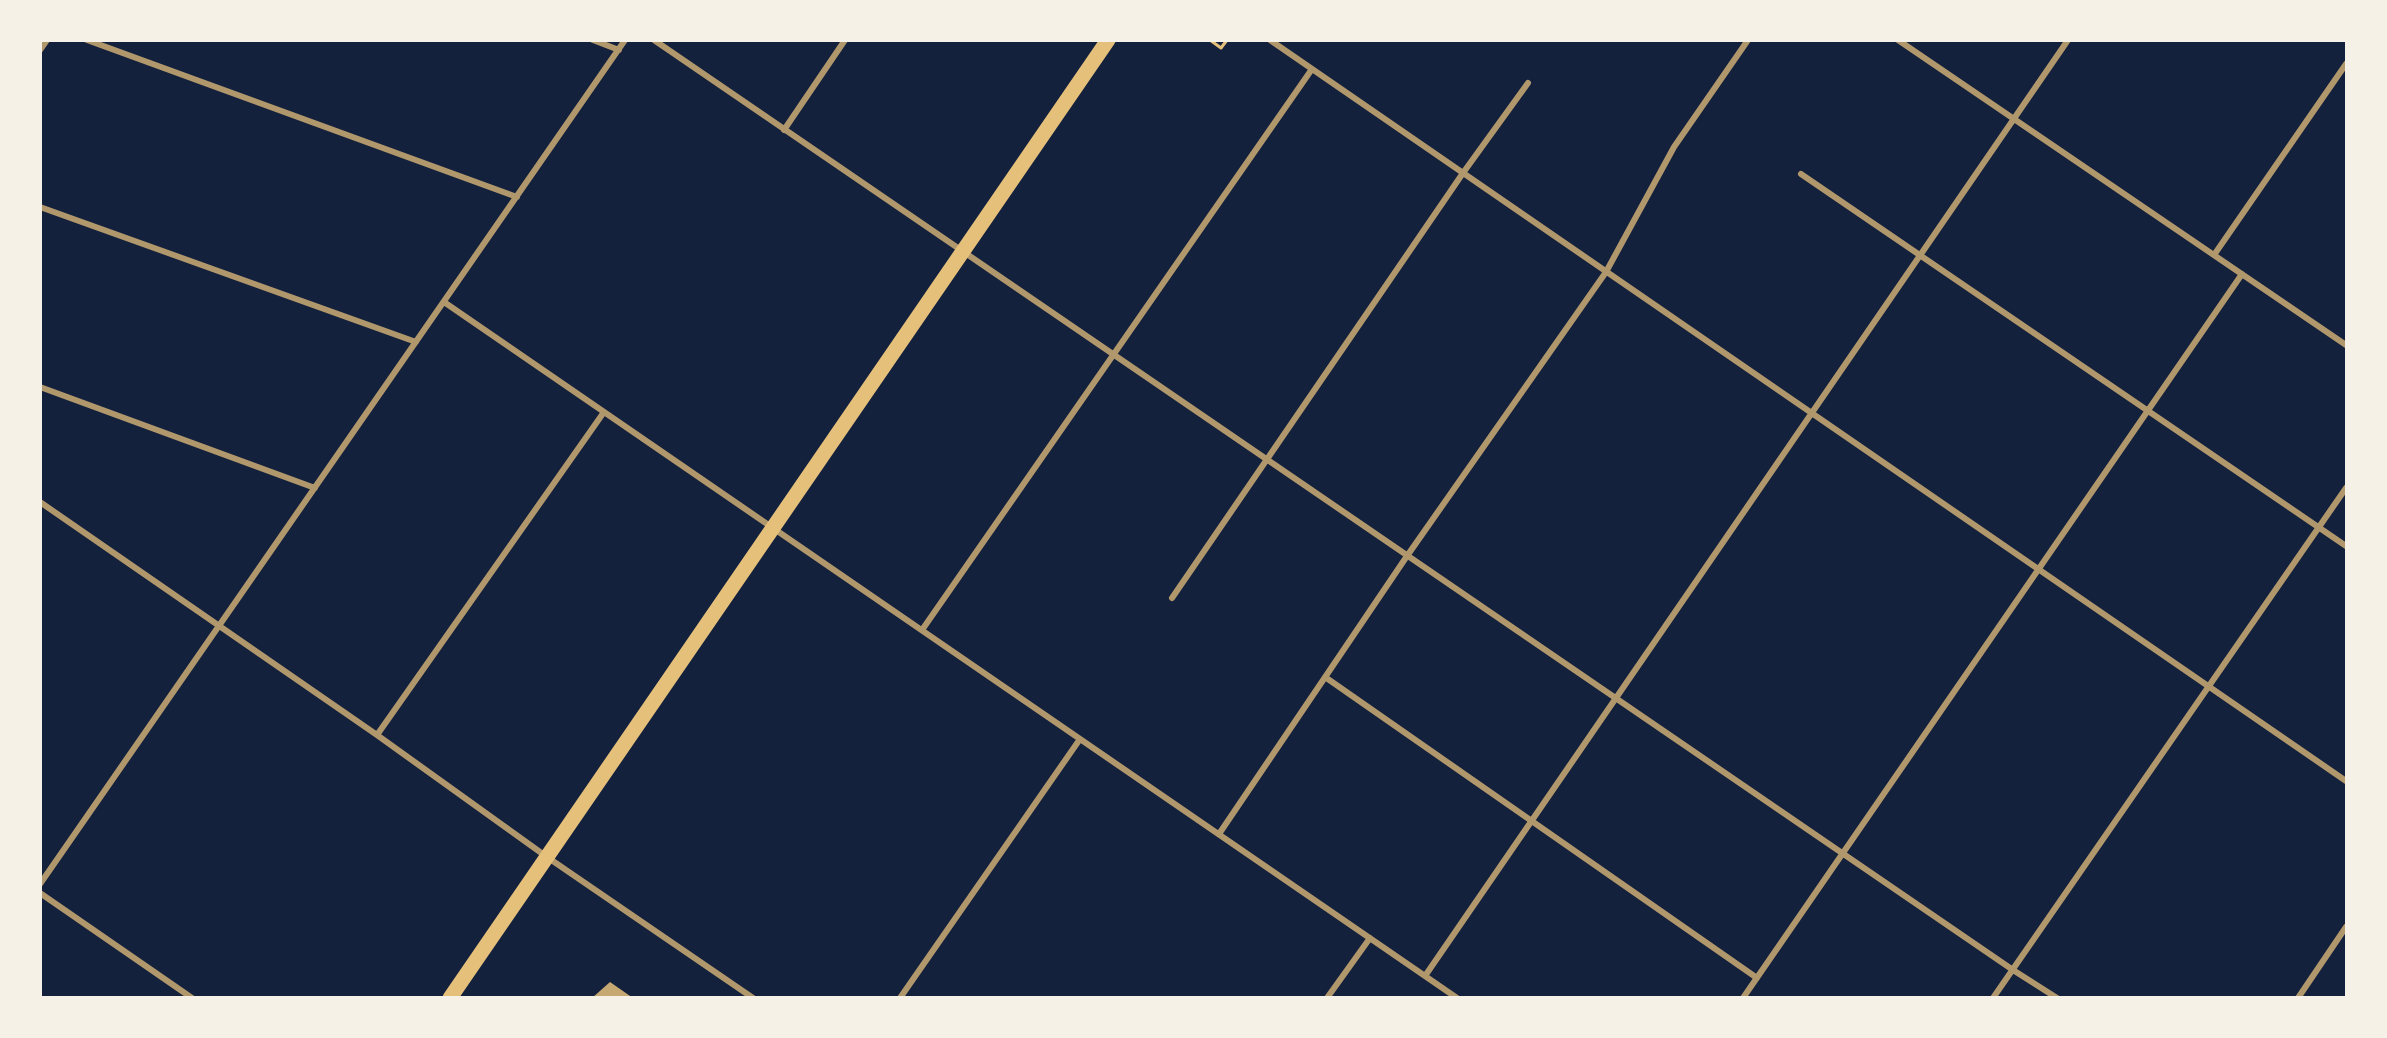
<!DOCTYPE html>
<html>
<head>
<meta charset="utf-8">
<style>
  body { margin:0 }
  #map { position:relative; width:2387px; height:1038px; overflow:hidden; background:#14213d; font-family:"IBM Plex Sans",sans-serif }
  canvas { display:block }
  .frame { position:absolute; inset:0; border:42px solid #f6f1e7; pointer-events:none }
</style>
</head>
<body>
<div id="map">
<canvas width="2387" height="1038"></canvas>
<div class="frame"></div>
</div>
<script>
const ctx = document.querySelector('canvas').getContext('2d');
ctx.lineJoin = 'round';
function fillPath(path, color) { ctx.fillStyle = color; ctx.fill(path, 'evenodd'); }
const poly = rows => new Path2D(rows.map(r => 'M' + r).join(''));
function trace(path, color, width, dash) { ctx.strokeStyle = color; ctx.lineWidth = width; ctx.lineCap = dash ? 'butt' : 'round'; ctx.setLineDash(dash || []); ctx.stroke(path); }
const building = poly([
  [610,982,633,998,592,998]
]);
const path = poly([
  [1210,40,1221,48,1227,40]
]);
const minor = poly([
  [87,40,517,197],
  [593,40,619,50],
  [654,40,2013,970,2057,998],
  [1270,40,2346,781],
  [1898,40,2346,345],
  [40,50,47,40],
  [784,130,845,40],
  [1801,174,2346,546],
  [40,207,416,342],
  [2214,255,2346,64],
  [444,302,1457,998],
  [40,387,315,488],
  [40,502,377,735,547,857,753,998],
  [1172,598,1463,173,1528,83],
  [922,630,1312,69],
  [1325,677,1757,978],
  [377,735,604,412],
  [1219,834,1407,556,1606,272,1674,147,1748,40],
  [40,884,625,40],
  [40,893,192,998],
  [1425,976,2068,40],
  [900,998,1080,739],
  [1327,998,1370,938],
  [1743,998,2242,274],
  [1993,998,2346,488],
  [2298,998,2346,927]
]);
const primary = poly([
  [450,998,1108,40]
]);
fillPath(building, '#c6a872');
trace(path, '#e5c07b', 3);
trace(minor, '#b1986c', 6);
trace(primary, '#e5c07b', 15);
</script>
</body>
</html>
